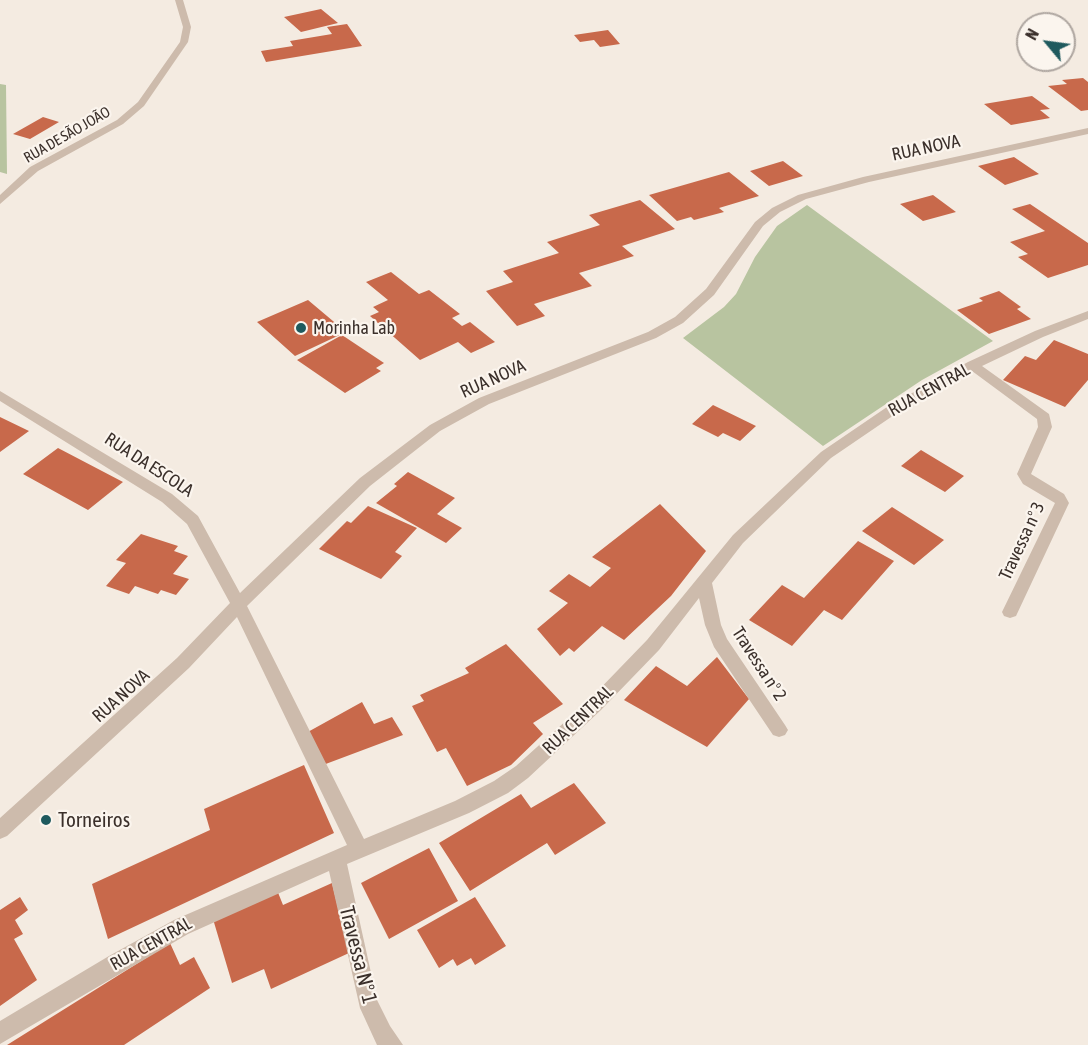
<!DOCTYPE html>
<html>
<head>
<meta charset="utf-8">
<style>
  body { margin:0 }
  #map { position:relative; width:1088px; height:1045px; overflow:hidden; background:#f4ebe1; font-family:"Asap Condensed",sans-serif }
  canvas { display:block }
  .north { position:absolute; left:1016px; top:12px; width:60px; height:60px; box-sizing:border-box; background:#fbf5ee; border:2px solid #aea6a0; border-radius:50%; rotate:299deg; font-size:16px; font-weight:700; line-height:24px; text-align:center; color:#3b302b }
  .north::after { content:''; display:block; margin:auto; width:21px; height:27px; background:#1f5a5e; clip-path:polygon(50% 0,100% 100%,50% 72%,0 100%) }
</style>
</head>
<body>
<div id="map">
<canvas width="1088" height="1045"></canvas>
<div class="north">N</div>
</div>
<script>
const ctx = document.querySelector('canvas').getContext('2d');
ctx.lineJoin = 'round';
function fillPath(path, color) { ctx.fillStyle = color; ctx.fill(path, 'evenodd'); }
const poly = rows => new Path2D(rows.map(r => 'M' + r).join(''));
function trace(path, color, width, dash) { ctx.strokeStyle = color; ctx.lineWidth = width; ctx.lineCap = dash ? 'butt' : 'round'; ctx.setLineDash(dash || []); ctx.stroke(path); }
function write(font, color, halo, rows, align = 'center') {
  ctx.font = font + ' "Asap Condensed",sans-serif'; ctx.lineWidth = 4.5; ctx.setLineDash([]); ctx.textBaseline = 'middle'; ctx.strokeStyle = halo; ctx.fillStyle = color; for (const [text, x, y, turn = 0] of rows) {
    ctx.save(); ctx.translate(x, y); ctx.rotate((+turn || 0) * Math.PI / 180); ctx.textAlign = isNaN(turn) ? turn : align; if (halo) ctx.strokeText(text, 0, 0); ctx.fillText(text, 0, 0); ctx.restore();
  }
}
const green = poly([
  [0,84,6,85,7,174,0,172],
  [807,205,993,341,922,380,823,446,683,338,724,307,736,294,755,257,777,226]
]);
const building = poly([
  [321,9,338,23,301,32,284,17],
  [347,24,362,46,266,62,261,51,293,46,290,41,332,34,327,27],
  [608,30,620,44,600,47,594,40,580,42,574,35],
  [1083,78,1088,82,1088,110,1081,111,1048,86,1067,84,1062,80],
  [1032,96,1050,109,1040,110,1050,118,1011,125,984,104],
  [43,117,59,122,30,139,13,134],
  [1014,157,1039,174,1005,185,978,166],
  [783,161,803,176,769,186,750,171],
  [729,172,759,196,719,208,724,212,694,220,691,217,677,221,649,195],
  [933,195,956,212,923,221,900,204],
  [640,200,675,229,622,246,634,256,579,273,592,286,534,304,545,316,517,326,486,291,513,282,503,271,559,253,547,242,600,225,589,215],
  [1030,204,1088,243,1088,265,1048,278,1018,257,1028,254,1010,242,1045,231,1012,209],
  [391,272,419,294,429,290,460,314,452,318,462,326,470,322,495,342,471,353,458,342,420,360,370,316,379,312,373,307,388,300,366,282],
  [999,291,1021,307,1017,309,1031,319,989,334,957,310,983,301,979,298],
  [308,300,346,332,295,356,257,322],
  [342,335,384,363,376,368,381,371,345,393,297,360],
  [1054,340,1088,354,1088,380,1065,407,1003,380,1025,356,1036,360],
  [713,405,756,426,740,441,723,433,718,437,692,424],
  [0,417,29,431,0,452],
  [58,448,123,482,88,510,23,474],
  [921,450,964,476,945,492,901,466],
  [408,472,455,498,437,514,462,528,446,543,376,503,397,486,394,484],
  [660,504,706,551,671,596,624,640,602,626,574,652,569,648,560,656,537,629,568,603,549,591,569,574,590,587,611,568,592,557],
  [368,506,417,528,395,552,402,556,381,579,319,549,347,521,351,523],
  [892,507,944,540,914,565,862,531],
  [141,534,178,546,174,551,188,556,173,574,189,579,176,595,161,590,158,594,135,586,129,594,106,586,126,563,116,560],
  [858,541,894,561,842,620,824,610,792,646,749,620,782,585,804,598],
  [506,644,563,704,533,723,543,734,511,765,467,786,446,748,437,752,412,706,424,701,420,695,469,673,465,668],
  [717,657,749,699,707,747,624,700,656,666,687,686],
  [362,702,374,724,392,717,403,735,323,765,306,733],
  [304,765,334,833,108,939,92,884,210,830,204,809],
  [574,783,606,823,555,855,547,843,470,891,439,843,521,794,531,808],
  [429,848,458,901,389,939,361,883],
  [332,883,349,953,271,989,264,969,232,983,213,919,277,890,283,905],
  [20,897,28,910,15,920,23,934,14,939,37,980,0,1006,0,910],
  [475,897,506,946,475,965,471,958,457,966,453,959,439,968,417,930],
  [170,943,180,965,194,957,210,988,124,1045,7,1045]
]);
const minor = poly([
  [175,0,183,0,191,27,188,42,144,106,123,124,38,171,0,204,0,195,30,167,117,120,138,102,180,42,183,27,175,0],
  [1088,128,1088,134,869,182,806,199,780,212,763,226,714,295,683,323,656,338,489,404,440,431,370,486,247,606,364,839,455,801,494,781,516,766,589,700,647,640,733,535,821,452,887,407,968,362,1035,331,1088,311,1088,319,1043,337,982,366,1049,414,1052,427,1031,474,1064,494,1069,503,1016,616,1010,618,1004,616,1002,612,1055,503,1023,484,1017,474,1038,427,1037,419,972,371,897,413,831,458,743,543,712,583,721,625,727,639,785,725,788,730,785,735,779,737,773,735,714,647,705,625,699,598,659,650,601,710,528,778,508,793,469,813,347,864,377,1000,390,1026,403,1045,377,1045,360,1008,329,871,188,934,0,1044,0,1021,109,956,174,920,347,845,237,617,189,668,7,836,0,839,0,818,177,658,230,603,187,524,162,502,0,401,0,391,172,494,198,516,240,593,360,478,430,425,479,398,648,332,675,317,706,289,755,222,772,208,798,195,863,177,1088,128]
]);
const markers = [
  [301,328,6,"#1f5a5e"],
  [46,820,6,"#1f5a5e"]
];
const farStreetnames = [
  ["RUA DE SÃO JOÃO",67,135,-30]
];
const streetNames = [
  ["RUA NOVA",926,148,-12],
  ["RUA NOVA",493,379,-24],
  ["RUA CENTRAL",929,390,-29],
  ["RUA DA ESCOLA",149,465,33],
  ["Travessa nº 3",1022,541,-65],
  ["Travessa nº 2",759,664,57],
  ["RUA NOVA",121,696,-42],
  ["RUA CENTRAL",578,720,-44],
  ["RUA CENTRAL",151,944,-29]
];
const poiNames = [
  ["Morinha Lab",313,328]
];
const nearPoinames = [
  ["Torneiros",58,820]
];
const nearStreetnames = [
  ["Travessa Nº 1",358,955,76]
];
fillPath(green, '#b8c4a0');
fillPath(building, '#c8694b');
fillPath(minor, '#cdbbac');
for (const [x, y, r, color] of markers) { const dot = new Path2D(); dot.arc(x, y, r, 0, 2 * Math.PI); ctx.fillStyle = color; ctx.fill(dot); trace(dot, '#fbf5ee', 2); }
write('15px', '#3b302b', '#fbf5ee', farStreetnames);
write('18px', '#3b302b', '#fbf5ee', streetNames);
write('18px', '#3b302b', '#fbf5ee', poiNames, 'left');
write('21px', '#3b302b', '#fbf5ee', nearPoinames, 'left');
write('21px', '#3b302b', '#fbf5ee', nearStreetnames);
</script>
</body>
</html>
